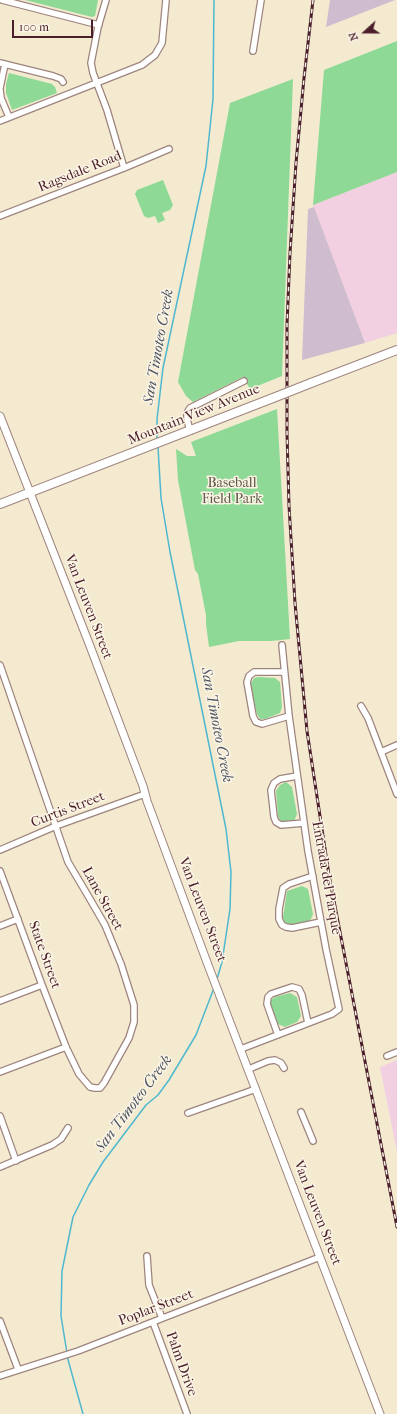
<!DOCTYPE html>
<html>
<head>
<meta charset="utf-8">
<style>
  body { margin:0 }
  #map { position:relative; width:397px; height:1414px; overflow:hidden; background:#f3ead0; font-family:"IM FELL French Canon",serif }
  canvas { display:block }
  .north { position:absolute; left:345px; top:12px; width:40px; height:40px; -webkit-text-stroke:3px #fcf5e5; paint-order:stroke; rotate:249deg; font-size:11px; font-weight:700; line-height:16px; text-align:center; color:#4a1f2b }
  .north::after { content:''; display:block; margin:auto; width:14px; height:18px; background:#4a1f2b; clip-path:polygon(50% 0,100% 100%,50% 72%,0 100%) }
  .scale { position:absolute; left:12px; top:20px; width:81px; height:18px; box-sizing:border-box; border:2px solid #4a1f2b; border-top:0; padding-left:5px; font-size:12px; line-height:14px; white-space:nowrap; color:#4a1f2b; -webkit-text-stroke:3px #fcf5e5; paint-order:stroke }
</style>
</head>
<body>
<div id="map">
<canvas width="397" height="1414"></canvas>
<div class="north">N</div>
<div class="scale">100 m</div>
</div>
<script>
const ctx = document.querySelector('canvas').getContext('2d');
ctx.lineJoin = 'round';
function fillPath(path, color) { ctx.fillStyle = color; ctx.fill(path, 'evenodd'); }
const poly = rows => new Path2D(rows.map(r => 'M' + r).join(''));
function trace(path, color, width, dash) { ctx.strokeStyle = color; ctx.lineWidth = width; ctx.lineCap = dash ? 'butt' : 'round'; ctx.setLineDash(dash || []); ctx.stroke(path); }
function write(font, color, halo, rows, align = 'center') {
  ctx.font = font + ' "IM FELL French Canon",serif'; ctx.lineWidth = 3; ctx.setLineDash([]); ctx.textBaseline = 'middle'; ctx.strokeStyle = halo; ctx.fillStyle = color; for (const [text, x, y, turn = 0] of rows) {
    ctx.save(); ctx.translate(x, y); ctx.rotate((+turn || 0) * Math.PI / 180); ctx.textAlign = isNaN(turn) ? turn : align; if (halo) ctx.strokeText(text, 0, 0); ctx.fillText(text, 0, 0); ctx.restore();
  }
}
const built = poly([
  [397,172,397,333,365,343,313,205],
  [397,1060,397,1152,380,1067]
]);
const industrial = poly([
  [330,0,395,0,326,27],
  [314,207,365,343,302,360,308,209]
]);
const green = poly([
  [25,0,98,0,95,16,92,17],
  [397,41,397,172,313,205,324,70],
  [9,73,52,84,55,87,57,93,12,110,6,93,6,84],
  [293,79,282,376,250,389,243,377,193,402,186,396,178,382,230,103],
  [163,180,173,205,170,210,162,213,165,220,158,223,155,216,148,218,144,216,135,194,137,190],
  [277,409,290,639,271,641,239,641,209,647,206,624,206,615,198,574,195,570,178,480,176,449,187,456,196,456,191,442],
  [258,677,275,678,280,682,282,707,280,713,265,719,260,719,257,714,250,685,254,678],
  [286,782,292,787,297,814,294,821,285,822,280,820,278,816,276,791,280,785],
  [302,886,308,889,313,914,310,921,291,925,285,924,283,917,287,891],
  [290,993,297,997,301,1016,297,1022,285,1027,278,1024,270,1005,271,1000,275,997]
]);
const stream = poly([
  [157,439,157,419,163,368,206,166,213,99,214,0],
  [158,447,161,498,170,552,226,829,231,872,230,909,222,962,217,979],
  [67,1353,61,1316,62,1271,73,1217,89,1185,103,1162,146,1105,158,1095,169,1080,196,1035,214,988],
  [67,1356,83,1414]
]);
const minor = poly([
  [2,0,99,25],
  [106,0,98,27,91,63,93,73,107,110,124,168],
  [253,51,261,0],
  [0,63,53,76,61,79,63,82],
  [0,88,5,64],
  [0,90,1,98,9,117],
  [0,121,142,65,155,55,162,43,166,0],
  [0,216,124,168,169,149],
  [190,431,187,419,187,413,190,408,244,381],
  [0,665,68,862,87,894,105,925,121,964,134,1005,134,1022,129,1038,104,1083,100,1088,95,1088,90,1087,79,1074,66,1047,42,985,0,871],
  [284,672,254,672,249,676,247,682,253,716,256,722,262,724,289,716],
  [361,706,368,718,397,794],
  [381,752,397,745],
  [297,776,280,779,274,783,271,790,274,817,276,822,281,825,304,823],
  [0,850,56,826,145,794],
  [313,876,289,884,283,888,279,909,279,919,282,925,286,927,292,928,321,922],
  [0,926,18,919],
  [0,1001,42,985],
  [278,1035,267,1004,268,997,271,994,292,987,299,989,302,995,308,1023],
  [241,1049,332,1014,339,1009,326,949,308,851,289,716,282,645],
  [387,1056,397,1052],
  [249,1069,268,1061,275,1060,281,1063,284,1068],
  [0,1072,66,1047],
  [301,1112,313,1141],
  [188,1113,256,1089],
  [0,1116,16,1161],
  [0,1167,52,1145,61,1139,68,1128],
  [147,1256,149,1285,162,1318],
  [0,1321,18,1369],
  [153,1322,187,1414],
  [0,1376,78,1351,320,1257]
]);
const tertiary = poly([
  [0,416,90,646,143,786,147,801,208,965,380,1414]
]);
const secondary = poly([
  [311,383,397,350],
  [0,504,273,398]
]);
const rail = poly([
  [313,0,304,78,296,163,290,253,287,325,287,433,289,506,295,603,307,731,329,875,397,1227]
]);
const secondaryBridge = poly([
  [273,398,311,383]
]);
const streetNames = [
  ["Ragsdale Road",80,172,-22],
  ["Mountain View Avenue",194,415,-22],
  ["Van Leuven Street",88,607,69],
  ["Curtis Street",68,810,-21],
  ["Entrada del Parque",326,878,80],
  ["Lane Street",102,899,61],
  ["Van Leuven Street",202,910,69],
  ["State Street",44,955,70],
  ["Van Leuven Street",317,1213,69],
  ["Poplar Street",156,1308,-21],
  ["Palm Drive",181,1364,70]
];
const parkNames = [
  ["Baseball",232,484],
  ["Field Park",232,500]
];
const waterNames = [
  ["San Timoteo Creek",159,347,-80],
  ["San Timoteo Creek",216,725,79],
  ["San Timoteo Creek",134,1104,-53]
];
fillPath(built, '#f2cfe1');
fillPath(industrial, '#cfbdcf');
fillPath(green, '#8ed996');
trace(stream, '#50b8ce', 1.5);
trace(minor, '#9e847e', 8);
trace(tertiary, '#9e847e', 9);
trace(secondary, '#9e847e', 10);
trace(minor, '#fff', 5.5);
trace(tertiary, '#fff', 7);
trace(secondary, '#fff', 8);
trace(rail, '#4a1f2b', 3);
trace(rail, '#fcf5e5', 1.5, [4.5]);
trace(secondaryBridge, '#9e847e', 10, []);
trace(secondaryBridge, '#fff', 8);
write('14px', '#4a1f2b', '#fcf5e5', streetNames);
write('14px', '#5e574b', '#fcf5e5', parkNames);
write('italic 15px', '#4c5564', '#fcf5e5', waterNames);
</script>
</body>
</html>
